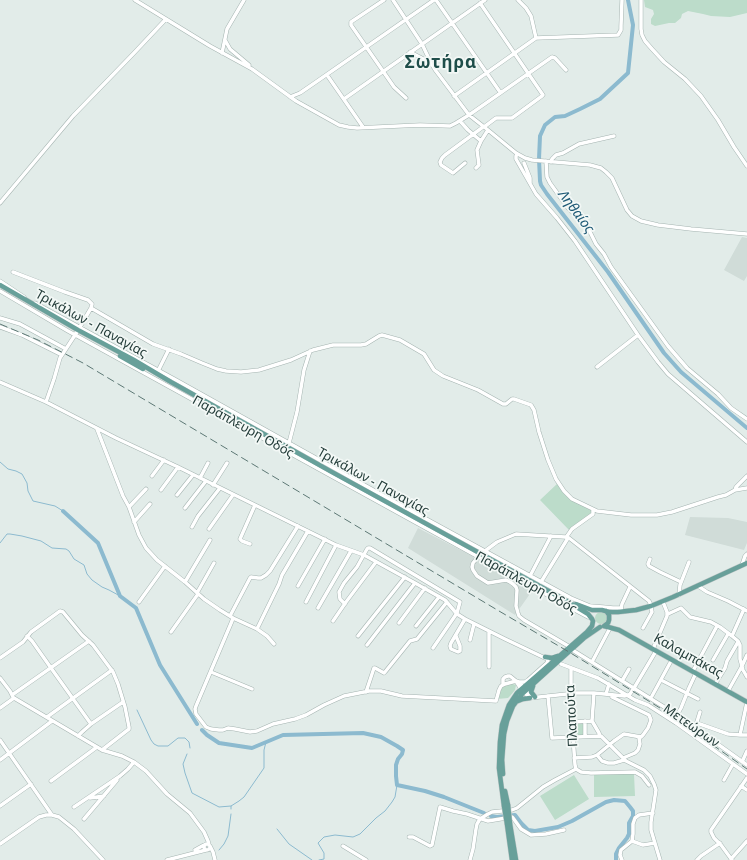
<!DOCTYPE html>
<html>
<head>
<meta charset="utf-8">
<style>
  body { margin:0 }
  canvas { display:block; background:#e2ece9 }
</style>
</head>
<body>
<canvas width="747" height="860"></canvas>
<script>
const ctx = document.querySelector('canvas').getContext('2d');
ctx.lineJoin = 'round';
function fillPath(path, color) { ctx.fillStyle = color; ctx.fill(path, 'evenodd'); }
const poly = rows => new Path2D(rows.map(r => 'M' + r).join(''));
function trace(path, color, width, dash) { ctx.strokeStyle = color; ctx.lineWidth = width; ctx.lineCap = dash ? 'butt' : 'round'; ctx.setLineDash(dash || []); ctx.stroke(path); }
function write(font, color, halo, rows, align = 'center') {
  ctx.font = font + ' "Noto Sans",sans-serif'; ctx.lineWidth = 3.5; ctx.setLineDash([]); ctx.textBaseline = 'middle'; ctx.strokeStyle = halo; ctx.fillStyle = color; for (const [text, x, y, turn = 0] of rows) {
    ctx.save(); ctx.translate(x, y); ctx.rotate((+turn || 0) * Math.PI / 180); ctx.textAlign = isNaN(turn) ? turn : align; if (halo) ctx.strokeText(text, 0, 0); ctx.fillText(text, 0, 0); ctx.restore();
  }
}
const built = poly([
  [742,237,747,238,747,276,744,281,724,270],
  [690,517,728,518,747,522,747,543,744,550,685,535],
  [418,528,470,555,498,572,532,591,515,615,408,548]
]);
const green = poly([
  [644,0,747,0,747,13,730,17,711,16,703,14,688,11,682,14,681,18,675,23,669,23,655,26,651,24,651,19,654,14,653,10,645,7],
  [558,483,566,494,590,509,592,511,590,515,569,530,540,500],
  '595 618a6 6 0 1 1 12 0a6 6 0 1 1-12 0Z',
  [508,684,513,684,516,685,515,690,510,696,508,698,497,699,501,687],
  [574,723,584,723,584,735,575,736],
  [594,774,634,774,635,796,594,797],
  [574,775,589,799,555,820,540,796]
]);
const stream = poly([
  [0,462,8,469,16,471,22,474,27,483,28,491,33,501,55,506,63,511],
  [0,543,7,534,10,534,22,536,41,541,52,548,66,549,69,551,74,559,84,565,87,574,92,580,102,587,109,590,120,596],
  [137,710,151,740,154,744,158,746,168,746,178,738,185,738,189,742,190,748],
  [187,754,183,764,185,773,192,793,219,807,231,806],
  [231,809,231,806,239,801,244,797,264,768,264,750,266,742],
  [277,829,289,844,312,860],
  [219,850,224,844,228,836,231,814],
  [319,860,324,859,324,853,318,843,324,837,335,835,353,837,360,834,376,818,385,811,392,802,395,797,397,785]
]);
const river = poly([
  [628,0,633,25,628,73,600,99,580,109,565,116,555,117,545,125,540,136,539,159,540,181,541,185,547,194,608,272,664,353,681,372,747,428],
  [63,511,98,543,120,596,136,608,160,665,197,724],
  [202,730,207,735,219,743,252,748,283,735,363,733,381,737,397,746,403,750,402,754,398,759,396,765,396,776,397,785,425,791,444,797,484,813],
  [491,816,497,817,515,815,521,823,528,830,535,831,558,827,572,821,606,802,614,800,625,801,630,807,633,811,633,816,629,823,629,834,627,838,619,848,616,854,616,860]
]);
const minor = poly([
  [135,0,210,46,252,69,296,101,339,125,348,127,357,128,420,125,450,126,456,123,469,115,552,57,555,58,566,70],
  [384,0,351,22,351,25,394,87,406,98],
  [393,0,422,44,431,63,436,71,469,115,488,130,516,153,525,158,532,160,590,165,601,168,606,172,612,178,627,210,632,216,641,221,658,225,691,229,747,234],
  [436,0,500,92],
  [518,0,526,8,531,16,536,38],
  [641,0,641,29,642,35,645,41,652,49,664,62,685,79,701,96,718,120,734,147,747,166],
  [480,3,543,95,542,96,512,118,496,118,484,127],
  [225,40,230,49,249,65],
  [410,52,431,63],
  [222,53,227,29,244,0],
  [327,75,363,127],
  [454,96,536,38,618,35,621,30,621,26,622,0],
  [290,97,300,93,316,82,434,0],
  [344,99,485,0],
  [460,121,468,130,481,141,477,150,479,165,476,168],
  [481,141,488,130],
  [517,154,516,156,516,159,536,194,557,218,575,241,638,335,658,362,668,374,747,442],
  [546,161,547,177,550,183,568,208,579,218,589,230,596,244,604,254,611,267,668,346,687,368,718,394,731,408,747,419],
  [551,162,552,159,556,155,563,153,579,144,614,136],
  [465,163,453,173,441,165,440,162,442,158,445,155,483,127],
  [524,163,530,178,530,183],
  [0,203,73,116,134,53,166,19],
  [13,272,65,292,88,300,92,304,91,308,77,332,60,358,54,379,46,402],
  [0,281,24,297],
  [0,291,68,331,571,608,588,617,591,617],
  [35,303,176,380,375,491,571,598,590,606,603,607,613,608,621,608],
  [91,308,153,344,181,354,202,363,217,369,226,371,241,372,259,370,291,360,313,350,333,345,361,345,366,344,379,336,382,335,400,340,424,354,434,370,443,376,478,390,503,404,506,404,512,399,514,399,531,405,534,410,539,432,548,460,556,479,564,491,572,499,597,511,631,515,657,515,672,512,718,497,726,495,735,490,747,488],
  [0,318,20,324,66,349],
  [0,327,22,335,62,355],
  [597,367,638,335],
  [158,371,169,349],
  [0,382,46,402,116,438,178,467,336,545,364,555,415,583,445,600,457,614,465,619,505,639,547,659,548,661,547,663,528,680,525,682,519,682],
  [97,429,123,496,129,507,139,535,146,548,157,560,185,582,204,599,220,610,233,618,232,621,196,706,195,709,196,714,206,727,211,729,219,730,223,730,228,728,235,729,250,732,257,731,273,724,295,719,306,715,324,705,344,696,369,691,381,691,402,696,496,701,499,690,501,686,505,684,516,681],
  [289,443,297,412,304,370,310,351],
  [152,476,164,460],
  [200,478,208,463],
  [213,485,227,463],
  [161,490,178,467],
  [735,490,736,487,747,476],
  [177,495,193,475],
  [129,507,146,489],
  [185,508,206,481],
  [134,522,150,504],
  [192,527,198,516,220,488],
  [209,529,233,495],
  [567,536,572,529,593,514,593,510],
  [250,544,242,541,240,539,255,505],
  [485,551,497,542,516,534,565,537,569,538,649,601,650,603,652,612,643,628],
  [478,557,473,563,472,567,473,570,477,576,488,583,506,580,510,582,513,584,516,587,517,590,516,606,518,613,519,616,524,620,570,647],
  [650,559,648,564,649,566,660,572,681,582],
  [742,565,745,556,747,554],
  [530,576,551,536],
  [185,582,210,540],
  [541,582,568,538],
  [298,586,325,539],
  [698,586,707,592,728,601,747,611],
  [197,593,214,563],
  [679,595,680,585,689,562],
  [139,602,165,566],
  [306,602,336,545],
  [345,604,340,599,339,592,344,583,357,567,367,549,368,548,370,548,460,602,457,613,433,648],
  [318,608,351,551],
  [621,610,622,604,630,587],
  [668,614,681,608,690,617,711,622,720,627,732,636,738,641,740,645,740,659,743,670,747,677],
  [230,616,250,578,251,577,258,578,261,578,266,575,270,571,298,526],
  [233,618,257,629,267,636,274,644],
  [333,621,346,602,376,562],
  [399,623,425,588],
  [416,626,439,597],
  [257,629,279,584,282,575,308,531],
  [171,632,198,594],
  [27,636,32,641,51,668,91,724],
  [358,636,405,577],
  [456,636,460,646,460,651,458,652,451,649,450,646,451,643,465,619],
  [732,636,744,609],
  [470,640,474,624],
  [367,645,415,583],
  [653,649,667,616,667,612,663,602],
  [574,651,677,715,747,765],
  [0,658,23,642,31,632,60,611,63,612,82,635,93,645,113,672,118,684,125,707,129,727,129,729,102,750],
  [713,660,728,634],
  [592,662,610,628],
  [561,664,598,678,635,700,648,705,676,723,747,774],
  [489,667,489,632],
  [571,668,571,708,575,765,576,769,581,772,591,773,635,772,642,776,649,785],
  [693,671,717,626],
  [211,672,252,689],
  [0,678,10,691,13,697],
  [661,680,698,699],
  [516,681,521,689,530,698,576,693,594,693,625,696,630,694,634,688,656,651],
  [622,681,629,669],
  [503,684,503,679,505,677,508,676,510,676,516,681,519,682,528,693,534,696],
  [715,684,725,668,727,661,738,642],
  [728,691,742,666,747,655],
  [366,692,374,668,375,668,384,673,385,672,410,641,417,639,447,602],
  [594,693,592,721,599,733,600,736],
  [606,694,609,684],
  [12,695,89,641],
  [548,696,552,738,601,736,626,761,644,770,650,776,654,784,656,790,651,822,651,830,660,860],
  [652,696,670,663],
  [0,708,14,698,102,750,122,756,134,762,146,771,167,794,190,813,204,832,208,841,209,845],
  [677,715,681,708,689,688,696,673],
  [47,717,112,670],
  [585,721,585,736],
  [572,722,592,721],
  [697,723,728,734,740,735,747,735],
  [696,725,700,712],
  [740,735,747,702],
  [78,736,82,732,91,724,123,702],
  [0,740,52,815],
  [597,755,602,761,608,763,614,763,624,760],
  [574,758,592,757,597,755,614,741,624,734,641,737,643,735,648,728,651,720,649,715,614,698,612,697,613,695],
  [623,758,635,753,638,750,640,744,639,738],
  [0,760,52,721],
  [742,762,747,751],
  [724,780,733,764],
  [51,781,97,747],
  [741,786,747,790],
  [90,798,104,796],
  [0,806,31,784],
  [74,807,120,776,128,769,134,762],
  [84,819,117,780],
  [409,837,413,837,430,846,432,845,440,807,453,811,467,814,488,821,512,817,513,818,521,829,531,835,546,834,564,830],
  [632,841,643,845,655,843],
  [0,844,39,817,46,815,52,815,59,817,74,829,103,860],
  '204 847a3 3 0 1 1 6 0a3 3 0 1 1-6 0Z',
  [210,846,213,852,215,860],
  [343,846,366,860],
  [195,850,204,845],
  [731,859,747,841],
  [167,860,206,850],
  [470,860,473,849,476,829,477,824,480,819,488,814,492,812,512,810,517,808,543,787,555,780,576,769],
  [622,860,620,855,621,850,632,841,633,834,633,824,635,818,639,815,653,813],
  [697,860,701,856,720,843],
  [732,860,721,845,714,838,711,832,711,830,747,778]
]);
const major = poly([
  [0,285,78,330,134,360,171,382,330,471,565,600,588,614,592,619],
  [120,356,143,369],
  [576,604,592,610,602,610,609,612,618,612,636,610,651,606,673,597,747,563],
  [604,626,619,630,747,702],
  [604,626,608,623,609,620,609,615,606,611],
  [545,657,552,658,558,656],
  [533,686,531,692,535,697],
  [518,701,523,699,530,698],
  [503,774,502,760,504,734,507,721,513,706,522,694,584,638,600,627],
  [505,791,508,805],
  [504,806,499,768,500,742,502,725,509,705,517,693,587,632,592,626,593,621],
  [507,824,512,860],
  [510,824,516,860]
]);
const rail = poly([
  [0,324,38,340,83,363,499,611,569,652,660,708,747,769]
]);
const majorBridge = poly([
  [508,805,510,824],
  [504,806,507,824]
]);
const streetNames = [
  ["Τρικάλων - Παναγίας",91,324,29],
  ["Παράπλευρη Οδός",243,427,29],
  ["Τρικάλων - Παναγίας",373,482,29],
  ["Παράπλευρη Οδός",526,583,29],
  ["Καλαμπάκας",688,656,29],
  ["Πλαπούτα",572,716,-93],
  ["Μετεώρων",691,726,35]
];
const waterNames = [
  ["Ληθαίος",576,212,53]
];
const districtNames = [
  ["Σωτήρα",441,63]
];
fillPath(built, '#d0dcd8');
fillPath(green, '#bcdcca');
trace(stream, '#8cbacf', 1);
trace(river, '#8cbacf', 4);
trace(minor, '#a5b4b1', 4.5);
trace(major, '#c1c8c8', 5.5);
trace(minor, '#fff', 3.5);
trace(major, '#68a09a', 4.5);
trace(rail, '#5d7875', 1, [8, 4]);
trace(majorBridge, '#c1c8c8', 5.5, []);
trace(majorBridge, '#68a09a', 4.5);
write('13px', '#233c39', '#f3f8f6', streetNames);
write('italic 14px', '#1f5a76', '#f3f8f6', waterNames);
ctx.letterSpacing = '1px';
write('bold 17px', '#1f4e4a', '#f3f8f6', districtNames);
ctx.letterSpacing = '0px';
</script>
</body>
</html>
